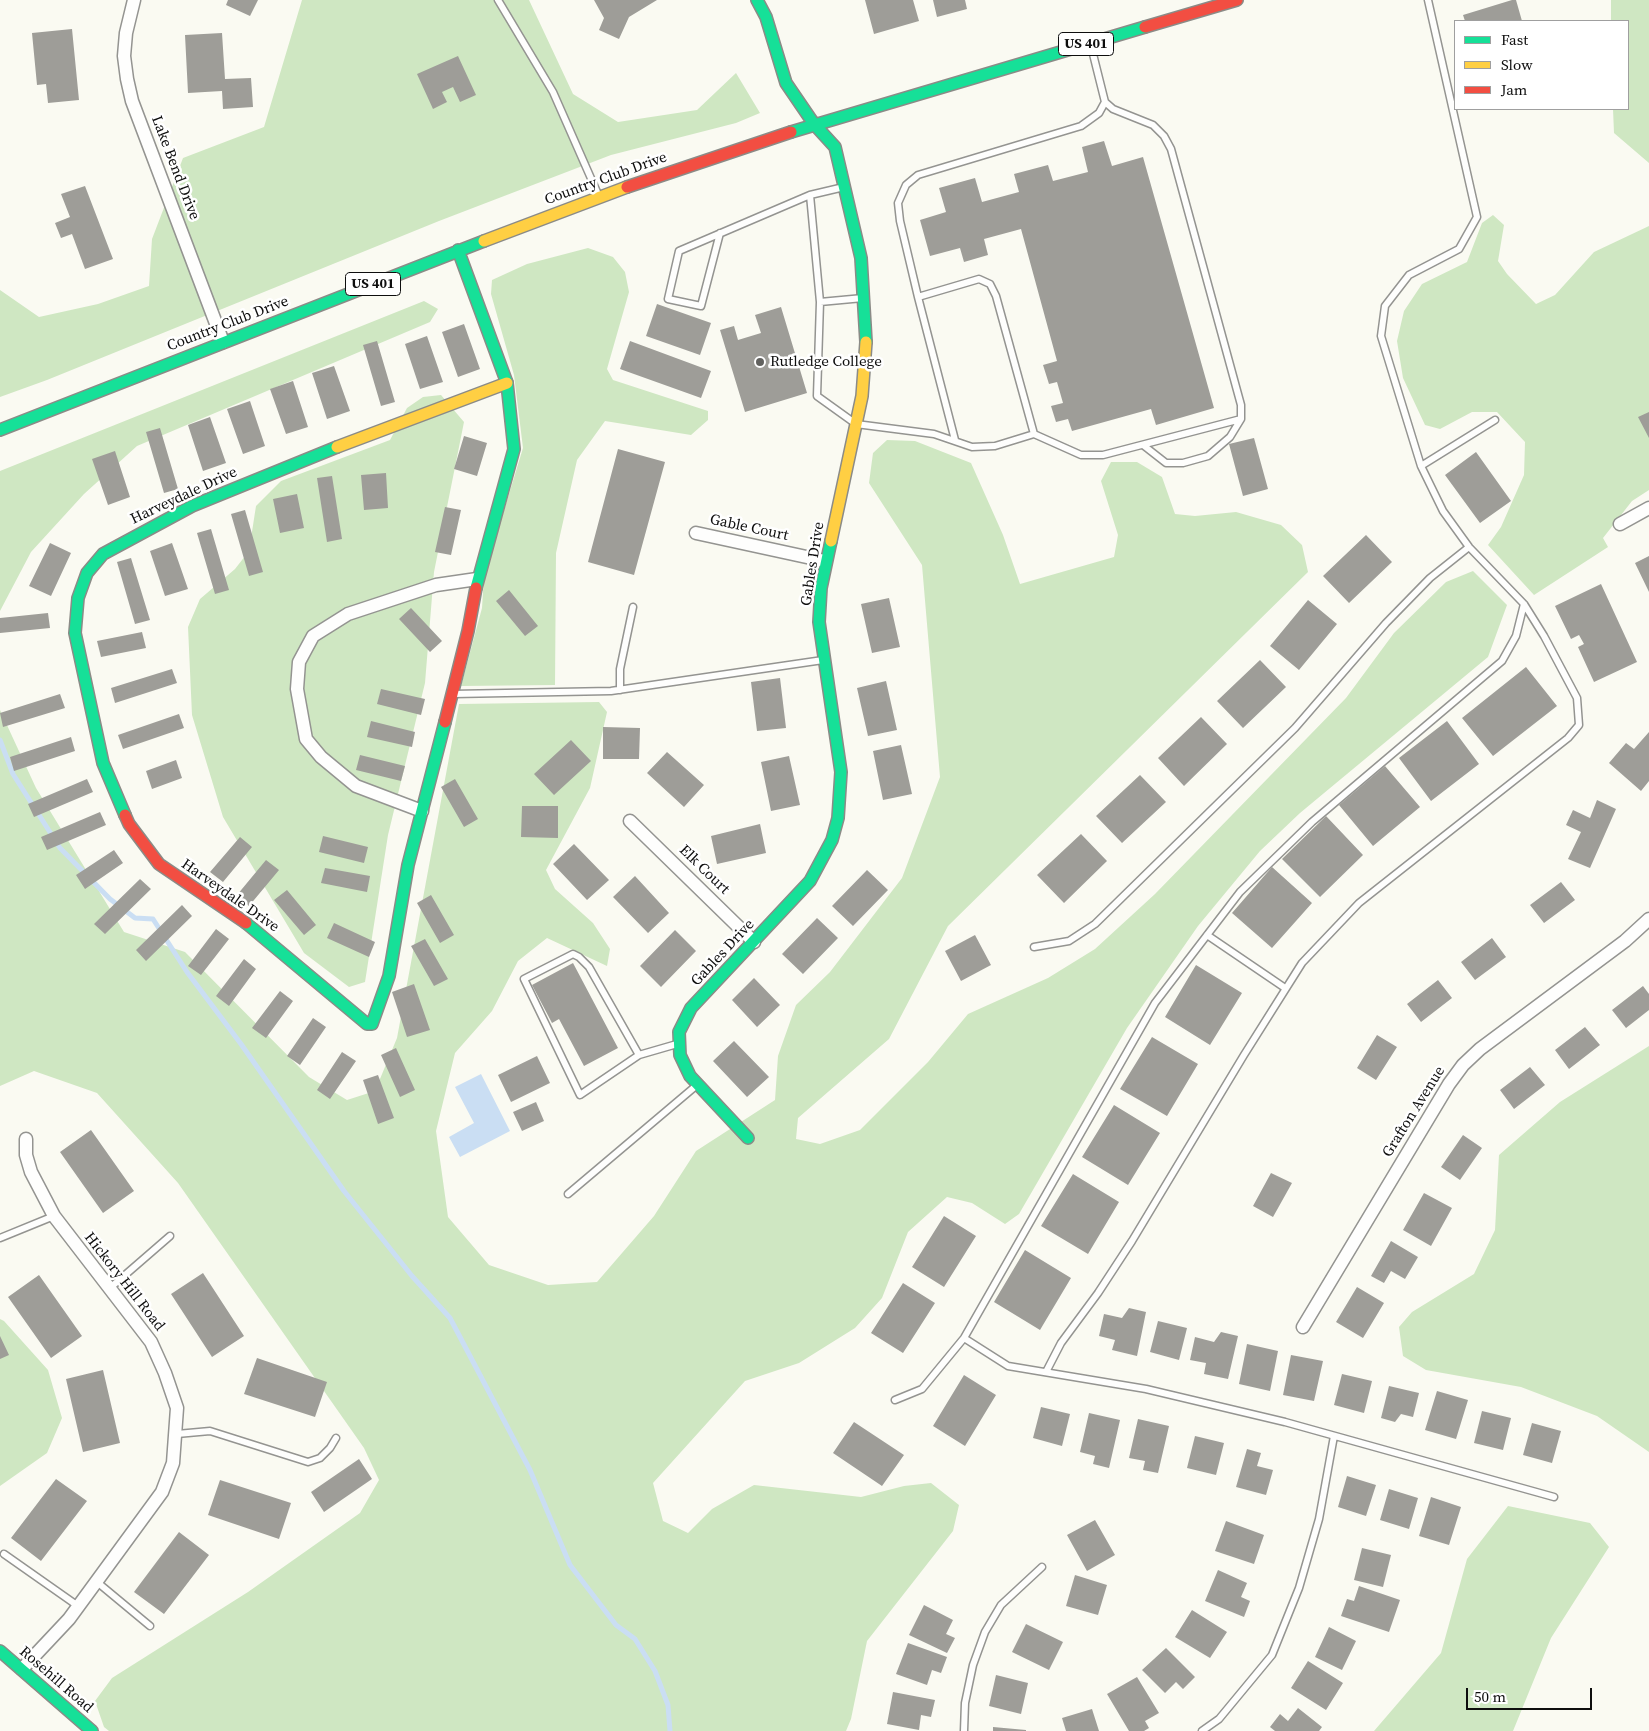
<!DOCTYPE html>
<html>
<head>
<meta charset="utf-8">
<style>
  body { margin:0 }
  #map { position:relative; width:1649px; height:1731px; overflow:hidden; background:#fafaf2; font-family:"Source Serif 4",serif }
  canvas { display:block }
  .legend { position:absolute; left:1454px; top:20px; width:175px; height:90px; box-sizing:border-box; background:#fff; border:1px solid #9f9f9f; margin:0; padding:6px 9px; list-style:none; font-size:15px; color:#0e0e0e }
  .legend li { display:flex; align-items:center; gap:10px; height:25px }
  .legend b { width:25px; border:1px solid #9f9f9f }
  .scale { position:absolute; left:1466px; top:1688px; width:126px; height:22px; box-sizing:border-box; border:2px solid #0e0e0e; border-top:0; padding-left:6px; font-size:15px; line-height:18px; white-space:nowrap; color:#0e0e0e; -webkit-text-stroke:4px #fff; paint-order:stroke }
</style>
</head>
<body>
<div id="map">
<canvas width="1649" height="1731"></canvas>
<ul class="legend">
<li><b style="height:6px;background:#16e098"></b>Fast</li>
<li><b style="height:6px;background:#ffcf43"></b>Slow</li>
<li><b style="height:6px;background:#f24e42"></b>Jam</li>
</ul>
<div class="scale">50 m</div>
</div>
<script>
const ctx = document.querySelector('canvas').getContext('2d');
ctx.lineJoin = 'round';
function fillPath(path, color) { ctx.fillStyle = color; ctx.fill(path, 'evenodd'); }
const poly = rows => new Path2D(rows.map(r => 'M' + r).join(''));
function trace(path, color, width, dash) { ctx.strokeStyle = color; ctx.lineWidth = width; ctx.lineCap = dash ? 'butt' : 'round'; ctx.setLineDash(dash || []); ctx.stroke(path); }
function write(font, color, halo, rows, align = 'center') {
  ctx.font = font + ' "Source Serif 4",serif'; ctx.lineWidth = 5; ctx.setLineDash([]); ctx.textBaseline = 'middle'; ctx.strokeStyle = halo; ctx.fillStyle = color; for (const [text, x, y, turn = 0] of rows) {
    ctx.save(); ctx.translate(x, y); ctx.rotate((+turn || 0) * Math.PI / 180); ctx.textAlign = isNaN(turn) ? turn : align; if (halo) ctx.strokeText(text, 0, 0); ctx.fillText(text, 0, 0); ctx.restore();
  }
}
const forest = poly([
  [302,0,529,0,573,94,618,122,697,110,736,73,760,113,736,123,611,155,439,221,47,380,0,397,0,290,39,317,98,304,149,286,152,239,183,158,264,127],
  [1611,0,1649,0,1649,163,1614,133,1613,109,1628,109,1628,21,1611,21],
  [1493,215,1504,225,1498,261,1507,274,1536,304,1555,295,1594,252,1649,226,1649,490,1632,501,1603,538,1608,547,1534,595,1488,545,1501,527,1524,475,1525,442,1497,412,1472,412,1440,429,1425,425,1403,378,1397,341,1404,311,1422,284,1467,262,1482,223],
  [588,248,613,257,625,272,629,292,607,369,613,380,708,411,708,420,691,435,605,421,577,460,556,553,555,685,461,686,482,608,484,576,523,448,514,375,491,294,492,280,527,264],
  [424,301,438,309,430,322,137,446,84,494,31,552,0,611,0,471],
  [441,395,464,422,434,572,425,683,388,835,365,982,349,987,304,953,223,817,192,715,188,627,200,599,235,569,249,551,256,506,281,481,390,440,407,408,423,397],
  [887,440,915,441,971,463,1003,535,1020,584,1114,557,1118,535,1101,481,1111,462,1137,462,1162,477,1175,514,1195,516,1236,512,1281,525,1302,545,1308,572,948,926,889,1039,798,1118,796,1139,820,1144,860,1130,928,1062,968,1014,1048,978,1095,949,1155,894,1346,698,1394,633,1446,582,1473,571,1507,605,1488,657,1300,813,1260,851,1198,926,1127,1028,1019,1214,1005,1224,972,1203,947,1197,908,1232,882,1298,855,1328,799,1363,745,1381,653,1483,663,1521,688,1533,712,1509,754,1485,861,1497,904,1486,931,1483,959,1505,953,1531,867,1641,851,1719,846,1731,109,1731,104,1727,95,1701,112,1678,248,1592,360,1513,379,1480,364,1448,178,1183,97,1093,34,1071,0,1086,0,710,36,788,124,932,185,952,309,1077,347,1100,375,1091,397,1038,459,704,599,702,607,712,590,788,546,870,555,889,593,923,610,949,607,966,547,938,518,961,492,1011,455,1053,436,1131,448,1217,489,1265,548,1285,597,1282,654,1216,696,1151,775,1100,778,1056,796,1005,830,972,902,878,940,777,922,565,869,483,873,453],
  [1649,1046,1649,1452,1597,1416,1521,1387,1426,1370,1403,1356,1399,1327,1412,1312,1474,1274,1495,1230,1499,1155,1560,1102],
  [0,1319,4,1321,48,1370,62,1418,47,1453,0,1486],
  [1508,1506,1590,1523,1609,1547,1551,1638,1513,1731,1374,1731,1441,1653,1467,1559]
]);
const water = poly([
  [481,1074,510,1131,460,1157,449,1137,474,1123,455,1087]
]);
const stream = poly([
  [0,740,13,774,60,848,110,899,135,918,153,919,187,972,241,1044,344,1191,412,1276,450,1318,530,1470,570,1565,616,1625,635,1639,655,1671,668,1705,670,1731]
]);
const building = poly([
  [228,0,258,0,250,16,226,5],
  [594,0,657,0,629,17,619,39,599,30,604,18],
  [865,0,913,0,919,21,874,34],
  [933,0,965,0,967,9,937,17],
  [1512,0,1516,0,1522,21,1465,21,1463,15],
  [72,29,79,100,48,103,46,84,37,85,32,33],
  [222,33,225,79,251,78,253,107,223,109,222,91,188,93,185,35],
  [458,56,476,95,460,102,453,87,442,92,447,102,433,109,417,74],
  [1104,141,1112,166,1143,157,1214,408,1156,425,1151,409,1072,431,1068,419,1056,422,1051,406,1063,403,1057,382,1049,384,1043,365,1057,361,1021,229,984,239,988,255,964,262,960,248,930,256,920,220,946,212,939,188,975,178,982,202,1019,192,1014,174,1048,165,1053,181,1088,172,1082,147],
  [85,186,113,259,85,269,72,234,61,238,55,223,70,217,61,194],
  [657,304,711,323,700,355,646,336],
  [781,307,807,393,745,412,720,330,734,326,738,340,761,333,755,315],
  [464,324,480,369,458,377,442,332],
  [427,336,443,382,420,389,405,344],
  [377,341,395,402,381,406,363,345],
  [630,341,711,371,701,398,620,369],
  [334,366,350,411,327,419,312,373],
  [293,381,308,427,286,434,270,389],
  [250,401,265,446,243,454,227,409],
  [1649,412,1649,438,1638,417],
  [210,417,226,463,203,471,188,425],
  [160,428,178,489,164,493,146,432],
  [464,436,487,443,477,476,454,469],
  [1254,438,1268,489,1243,496,1229,444],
  [618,449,665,462,634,575,588,562],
  [115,451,130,497,108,505,92,459],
  [1476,452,1511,501,1480,523,1445,475],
  [386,473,388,508,364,510,361,475],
  [332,476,342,539,327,542,317,478],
  [297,494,304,528,280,533,273,499],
  [445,507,461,510,451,555,435,552],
  [245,510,263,572,249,576,231,514],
  [211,529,229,590,215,594,197,533],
  [1366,535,1392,562,1349,603,1323,576],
  [50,543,71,553,51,596,29,586],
  [172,543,188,589,165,596,150,551],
  [1649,556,1649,592,1635,563],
  [131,558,150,620,135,624,117,562],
  [1601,584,1637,662,1594,682,1578,647,1584,644,1579,635,1571,639,1555,606],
  [509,590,538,626,525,636,496,601],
  [889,598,900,647,872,653,861,604],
  [1308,600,1337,624,1299,670,1270,646],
  [411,608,442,641,430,652,399,619],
  [48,613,50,628,0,633,0,618],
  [142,632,146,648,101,657,97,641],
  [1260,660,1286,687,1243,728,1217,701],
  [1526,667,1557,706,1493,756,1462,718],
  [172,669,177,683,115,703,111,688],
  [780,678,786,728,757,731,751,682],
  [886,681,897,730,868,736,857,688],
  [381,689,425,699,421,715,377,704],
  [60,694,65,708,3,727,0,713],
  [179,714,184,728,123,749,118,735],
  [1201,717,1227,744,1184,786,1158,758],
  [371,721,415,732,412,747,367,737],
  [1447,721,1479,764,1431,801,1399,758],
  [603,727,640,728,639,759,603,759],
  [1649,732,1649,781,1641,791,1609,763,1626,743,1634,749],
  [71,737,75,751,14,771,10,757],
  [571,740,591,761,554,795,534,774],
  [901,745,912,794,883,800,873,751],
  [667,752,704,785,684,807,647,773],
  [360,755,405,766,401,781,356,770],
  [789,756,800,805,771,811,761,762],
  [176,760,182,778,152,789,146,771],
  [1385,766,1420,807,1373,846,1339,805],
  [1140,775,1166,802,1122,843,1096,816],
  [87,779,93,792,34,817,28,804],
  [455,779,478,819,464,827,441,787],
  [1597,800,1616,809,1590,868,1568,859,1581,832,1566,825,1573,810,1590,818],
  [522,806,558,806,558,838,521,837],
  [100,812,106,825,47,850,41,837],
  [1326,816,1363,855,1320,897,1282,859],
  [760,824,766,853,717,864,711,836],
  [1081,834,1107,861,1064,903,1037,875],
  [323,836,368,847,364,863,319,852],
  [240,837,252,847,223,882,210,872],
  [574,844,609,880,587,900,553,864],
  [114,850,123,863,85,889,76,875],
  [266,860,279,870,249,906,237,895],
  [1272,867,1312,903,1272,948,1232,913],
  [325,868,370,876,367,892,321,883],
  [867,870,888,890,853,926,832,906],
  [635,876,669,913,648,933,613,897],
  [140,879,151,889,105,934,94,924],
  [1561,882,1575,900,1544,923,1530,905],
  [287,890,316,925,304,935,274,900],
  [431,895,454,935,440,943,417,903],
  [182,905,192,916,146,961,136,950],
  [817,918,838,938,803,974,782,954],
  [334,923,375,942,369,957,327,938],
  [216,929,229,939,201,975,188,966],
  [675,930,696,951,661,987,640,966],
  [975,935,991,965,961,981,945,951],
  [1492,938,1506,957,1475,980,1461,962],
  [425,939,448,979,434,986,411,946],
  [244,959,256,969,229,1006,216,996],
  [573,963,618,1048,584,1066,559,1019,552,1023,532,985],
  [1196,965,1242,993,1210,1045,1165,1017],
  [754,978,780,1005,757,1027,732,1000],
  [1438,980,1452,998,1421,1022,1407,1004],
  [414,984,430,1030,407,1037,392,992],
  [1643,986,1649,994,1649,1010,1626,1028,1612,1010],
  [280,991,293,1001,266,1038,252,1028],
  [313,1018,326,1027,300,1065,287,1056],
  [1585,1027,1600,1045,1569,1069,1555,1050],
  [1377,1035,1397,1047,1376,1080,1357,1068],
  [1152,1037,1198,1064,1167,1116,1120,1089],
  [734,1041,769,1077,747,1097,713,1061],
  [396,1048,415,1090,400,1097,381,1055],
  [342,1052,356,1061,330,1099,317,1090],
  [537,1056,550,1083,511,1102,498,1075],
  [1530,1067,1545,1085,1514,1109,1500,1090],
  [378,1075,394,1118,378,1124,363,1080],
  [536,1102,544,1121,522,1131,513,1112],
  [1114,1105,1160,1133,1128,1185,1082,1157],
  [91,1130,134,1191,103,1213,60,1152],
  [1463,1135,1482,1148,1460,1180,1441,1167],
  [1271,1173,1292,1183,1273,1217,1253,1206],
  [1073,1174,1119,1202,1088,1254,1041,1226],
  [1424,1193,1452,1208,1431,1246,1403,1230],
  [944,1216,976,1236,944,1287,912,1267],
  [1391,1241,1418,1257,1405,1279,1391,1271,1384,1283,1371,1276],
  [1025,1250,1071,1278,1040,1330,994,1302],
  [203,1273,244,1336,212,1357,171,1294],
  [39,1275,82,1336,51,1358,8,1297],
  [903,1283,935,1303,903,1353,871,1333],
  [1357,1287,1384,1303,1363,1338,1336,1322],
  [1129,1308,1146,1312,1137,1356,1112,1350,1115,1340,1099,1336,1104,1314,1122,1318],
  [1158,1321,1187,1328,1179,1360,1150,1352],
  [1221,1332,1238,1336,1228,1379,1204,1374,1206,1363,1190,1360,1195,1337,1214,1342],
  [0,1336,9,1355,0,1359],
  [1247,1344,1278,1351,1270,1391,1239,1384],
  [1291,1355,1323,1361,1314,1401,1283,1395],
  [257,1358,327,1382,315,1417,244,1394],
  [103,1370,120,1443,83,1452,66,1379],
  [1342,1374,1372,1381,1364,1413,1334,1405],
  [964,1375,996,1395,965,1446,933,1426],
  [1389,1386,1419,1393,1413,1417,1401,1414,1395,1422,1381,1418],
  [1437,1391,1468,1400,1456,1439,1425,1430],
  [1041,1407,1070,1414,1062,1446,1033,1438],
  [1482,1411,1511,1418,1503,1450,1474,1443],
  [1089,1413,1120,1420,1109,1468,1093,1464,1095,1456,1080,1452],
  [1138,1419,1169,1426,1158,1473,1143,1470,1145,1461,1129,1458],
  [854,1422,904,1455,882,1486,833,1453],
  [1532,1423,1561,1431,1552,1463,1523,1455],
  [1195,1436,1224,1443,1216,1475,1187,1468],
  [1247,1449,1261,1453,1257,1466,1273,1470,1266,1495,1236,1487],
  [359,1459,372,1479,324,1512,311,1492],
  [1347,1476,1376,1485,1366,1516,1338,1507],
  [56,1479,87,1501,41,1561,11,1538],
  [220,1480,291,1503,279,1539,208,1515],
  [1389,1489,1418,1498,1409,1529,1380,1520],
  [1431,1497,1461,1507,1449,1545,1419,1536],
  [1095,1520,1115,1555,1087,1571,1067,1535],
  [1226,1521,1264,1535,1254,1564,1215,1551],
  [179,1532,209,1555,164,1614,134,1592],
  [1362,1548,1391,1555,1383,1587,1354,1580],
  [1218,1570,1247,1583,1241,1597,1250,1601,1244,1617,1205,1601],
  [1075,1575,1107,1585,1098,1615,1066,1606],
  [1359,1586,1400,1600,1389,1632,1341,1616,1347,1599,1354,1601],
  [924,1605,953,1620,946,1634,955,1638,947,1653,909,1635],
  [1192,1610,1227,1632,1210,1658,1175,1637],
  [1026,1624,1063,1642,1049,1670,1012,1652],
  [1329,1627,1356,1641,1342,1670,1315,1657],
  [908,1643,947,1657,941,1673,932,1670,927,1685,896,1674],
  [1166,1648,1195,1677,1183,1689,1176,1682,1165,1693,1142,1670],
  [1308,1661,1343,1683,1326,1710,1291,1688],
  [996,1675,1028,1683,1021,1714,989,1706],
  [1137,1677,1159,1713,1145,1721,1149,1728,1144,1731,1129,1731,1107,1694],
  [893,1692,935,1700,931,1717,921,1715,919,1730,887,1724],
  [1298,1708,1322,1727,1319,1731,1275,1731,1270,1727,1280,1714,1288,1721],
  [1092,1709,1099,1731,1066,1731,1062,1718],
  [993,1727,1026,1730,1026,1731,993,1731]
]);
const lane = poly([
  [498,0,553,92,597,192],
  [1428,0,1477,217,1459,249,1409,275,1385,306,1381,336,1421,466,1495,420],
  [1105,102,1113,109,1153,125,1164,136,1171,149,1241,405,1241,419,1230,437,1208,456,1183,463,1166,463,1143,445],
  [810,195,820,302],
  [720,233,701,306,668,299,679,251,810,195,844,187],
  [918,297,979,279,990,284,996,296,1034,434,1081,455,1103,455,1241,419],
  [863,298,820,302,817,396,856,424,934,434,972,447,995,446,1034,434],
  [955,440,918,297,900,221,898,203,906,185,918,175,1081,126,1099,113,1105,102,1091,46],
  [620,690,620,669,633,607],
  [453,694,611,691,823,660],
  [1207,935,1285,988],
  [1034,947,1069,941,1095,924,1295,728,1386,623,1430,578,1469,547],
  [639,1055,589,967,579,957,573,954,524,979,580,1095,639,1055,677,1044],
  [568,1194,697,1085],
  [0,1238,54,1216],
  [110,1288,170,1236],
  [964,1338,1008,1366,1146,1389,1285,1422,1554,1497],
  [1046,1372,1061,1343,1098,1293,1132,1241,1244,1055,1302,963,1359,903,1568,738,1579,725,1577,698,1544,636,1524,604,1469,547,1443,511,1421,466],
  [895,1400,922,1389,964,1338,1155,1003,1240,892,1312,822,1502,661,1516,636,1524,604],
  [177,1434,210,1431,308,1462,320,1458,330,1448,336,1438],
  [4,1554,78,1606],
  [97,1582,150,1626],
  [964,1731,965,1703,973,1665,985,1632,1001,1605,1042,1567],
  [1202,1731,1219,1719,1272,1655,1299,1588,1319,1519,1334,1436]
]);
const street = poly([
  [134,0,126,33,124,56,127,79,132,101,223,342],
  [1620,524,1649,508],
  [696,533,825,561],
  [422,811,356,786,321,757,306,739,297,689,299,662,313,636,348,614,436,585,477,579],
  [630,821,754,942],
  [1303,1327,1449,1084,1463,1065,1480,1049,1625,941,1649,919],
  [22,1669,69,1619,162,1492,173,1463,177,1408,165,1373,151,1342,54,1216,31,1172,26,1155,26,1139]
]);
const fast = poly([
  [757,0,766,17,786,83,814,124,835,147,861,258,866,342],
  [791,132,1145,27],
  [458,250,507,383,514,449,476,588],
  [0,430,484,241],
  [125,815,103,763,75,633,78,598,87,573,103,554,192,506,337,447],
  [246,923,367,1024,372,1024,389,976,408,865,445,722],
  [748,1138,690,1076,680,1055,679,1032,691,1008,810,881,832,840,838,818,841,772,819,622,821,588,831,541],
  [0,1651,92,1731]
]);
const slow = poly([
  [484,241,627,187],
  [337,447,507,383],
  [831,541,862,396,866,342]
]);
const jam = poly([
  [1145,27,1237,0],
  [627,187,791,132],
  [445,722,468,631,476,588],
  [125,815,129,824,159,864,246,923]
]);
const markers = [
  [760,362,5,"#61615e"]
];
const shields = [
  [1086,44,55],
  [373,284,55]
];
const shieldNames = [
  ["US 401",1086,44],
  ["US 401",373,284]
];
const streetNames = [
  ["Lake Bend Drive",175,168,69],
  ["Country Club Drive",606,179,-20],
  ["Country Club Drive",228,324,-21],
  ["Harveydale Drive",184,496,-25],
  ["Gable Court",749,528,12],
  ["Gables Drive",813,564,-81],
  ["Elk Court",704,870,44],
  ["Harveydale Drive",230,896,35],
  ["Gables Drive",723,953,-47],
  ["Grafton Avenue",1414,1112,-58],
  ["Hickory Hill Road",124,1282,52],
  ["Rosehill Road",56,1680,41]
];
const poiNames = [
  ["Rutledge College",770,362]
];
fillPath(forest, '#cfe7c2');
fillPath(water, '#cadef3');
trace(stream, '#cadef3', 5);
fillPath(building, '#9e9d98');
trace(lane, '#949491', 9);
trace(street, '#949491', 15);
trace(fast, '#8b8b87', 14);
trace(slow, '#8b8b87', 14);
trace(jam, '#8b8b87', 14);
trace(lane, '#fefefd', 6);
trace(street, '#fefefd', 12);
trace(fast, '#16e098', 11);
trace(slow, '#ffcf43', 11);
trace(jam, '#f24e42', 11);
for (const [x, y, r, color] of markers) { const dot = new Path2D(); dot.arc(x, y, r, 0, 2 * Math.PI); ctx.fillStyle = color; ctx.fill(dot); trace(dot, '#fff', 2); }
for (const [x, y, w] of shields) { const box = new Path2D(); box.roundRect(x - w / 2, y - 11.5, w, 23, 4); ctx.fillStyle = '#fff'; ctx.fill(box); trace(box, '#0e0e0e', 1); }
write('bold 14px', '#0e0e0e', null, shieldNames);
write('15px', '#0e0e0e', '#fff', streetNames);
write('15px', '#0e0e0e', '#fff', poiNames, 'left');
</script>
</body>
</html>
